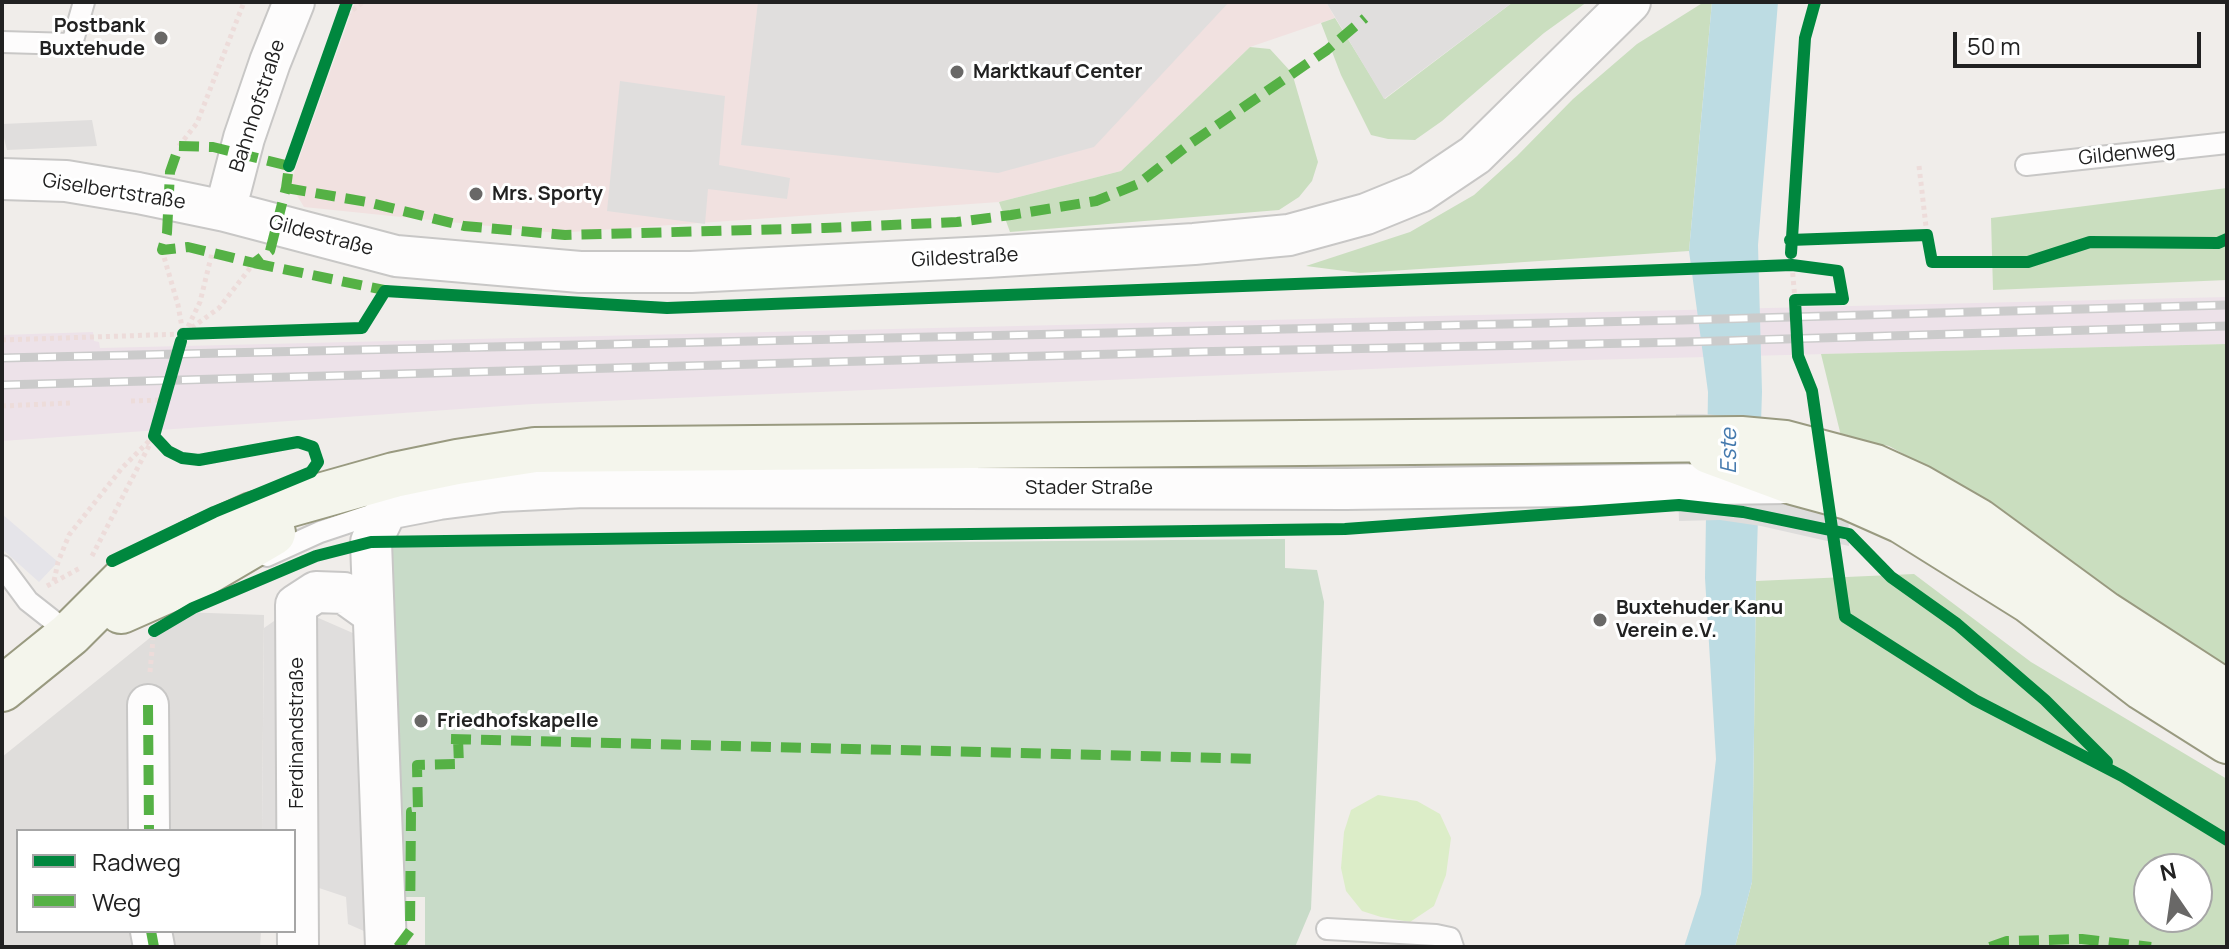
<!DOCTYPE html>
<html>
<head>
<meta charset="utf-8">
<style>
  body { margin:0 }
  #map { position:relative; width:2229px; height:949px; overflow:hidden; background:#f0edea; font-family:Manrope,sans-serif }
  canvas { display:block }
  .frame { position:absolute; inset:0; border:4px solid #212121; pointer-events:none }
  .legend { position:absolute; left:16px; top:829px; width:280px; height:104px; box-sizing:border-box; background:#fff; border:2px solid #a6a6a6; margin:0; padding:10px 14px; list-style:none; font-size:24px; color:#212121 }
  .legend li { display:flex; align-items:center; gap:16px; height:40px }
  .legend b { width:40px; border:2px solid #a6a6a6 }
  .north { position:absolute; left:2133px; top:853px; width:80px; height:80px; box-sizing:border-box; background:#fff; border:2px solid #a6a6a6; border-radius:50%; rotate:347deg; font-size:22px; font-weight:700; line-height:32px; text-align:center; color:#212121 }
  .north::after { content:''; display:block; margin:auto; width:28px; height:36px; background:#696867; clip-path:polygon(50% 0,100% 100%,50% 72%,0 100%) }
  .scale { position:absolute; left:1953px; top:32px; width:248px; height:36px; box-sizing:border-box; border:4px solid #212121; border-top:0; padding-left:10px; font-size:24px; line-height:28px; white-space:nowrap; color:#212121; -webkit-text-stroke:6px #fff; paint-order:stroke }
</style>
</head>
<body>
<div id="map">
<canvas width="2229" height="949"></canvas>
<div class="frame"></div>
<ul class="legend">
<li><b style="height:10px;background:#00873e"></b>Radweg</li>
<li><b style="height:10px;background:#55b145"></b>Weg</li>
</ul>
<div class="north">N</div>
<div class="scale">50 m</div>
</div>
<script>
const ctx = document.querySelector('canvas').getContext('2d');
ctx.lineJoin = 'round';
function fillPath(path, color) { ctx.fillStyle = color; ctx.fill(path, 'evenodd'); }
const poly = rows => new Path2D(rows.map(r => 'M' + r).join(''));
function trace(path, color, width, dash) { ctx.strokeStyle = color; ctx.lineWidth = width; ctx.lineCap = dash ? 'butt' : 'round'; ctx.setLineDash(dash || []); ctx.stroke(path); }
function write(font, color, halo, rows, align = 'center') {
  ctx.font = font + ' Manrope,sans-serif'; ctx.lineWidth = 6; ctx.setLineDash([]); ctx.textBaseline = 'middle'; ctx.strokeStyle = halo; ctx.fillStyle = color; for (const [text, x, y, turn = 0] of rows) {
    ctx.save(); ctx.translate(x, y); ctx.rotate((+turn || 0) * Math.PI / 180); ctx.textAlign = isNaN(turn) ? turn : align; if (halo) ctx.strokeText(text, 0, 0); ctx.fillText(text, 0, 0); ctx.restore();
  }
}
const residential = poly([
  [182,612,264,615,262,831,18,831,18,931,261,931,260,947,2,947,2,757]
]);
const commercial = poly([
  [355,2,1326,2,1335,18,1250,47,1121,171,999,202,557,233,304,207,290,184]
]);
const industrial = poly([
  [2227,297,2227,344,1587,360,532,404,2,441,2,335,93,332,94,341,99,342,100,348]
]);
const grass = poly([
  [1378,795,1417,801,1440,814,1451,838,1446,875,1434,906,1410,922,1381,917,1362,911,1346,891,1341,868,1344,832,1351,810]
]);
const forest = poly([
  [1513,2,1587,2,1544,33,1442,121,1415,140,1388,139,1371,135,1341,75,1321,23,1335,18,1385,99],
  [1704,2,1712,2,1689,251,1360,273,1306,266,1410,232,1474,195,1517,156,1573,99,1637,44],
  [1250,47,1270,49,1292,73,1318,162,1312,181,1299,197,1279,210,1010,232,999,202,1121,171],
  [2227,188,2227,280,1993,290,1991,218],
  [2227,344,2227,664,2206,657,1938,473,1889,446,1841,436,1821,354],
  [1914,574,2031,662,2227,779,2227,947,1735,947,1752,882,1756,581],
  [2149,869,2197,869,2197,917,2149,917]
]);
const cemetery = poly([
  [1285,539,1285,568,1317,570,1324,602,1311,909,1295,947,425,947,425,897,398,897,384,547]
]);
const parking = poly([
  [758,2,1229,2,1094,147,998,173,741,145],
  [1326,2,1513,2,1384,99],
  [620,81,725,96,719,165,790,178,787,199,708,189,705,224,607,211],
  [92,120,97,146,7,150,2,130,2,124],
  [287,612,287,831,262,831,264,628],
  [307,613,362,637,373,935,348,924,346,897,307,884]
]);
const plaza = poly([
  [2,514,58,562,39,582,2,549]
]);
const water = poly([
  [1712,2,1778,2,1758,245,1762,392,1756,581,1752,882,1735,947,1684,947,1701,894,1716,759,1705,578,1708,392,1689,251]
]);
const pier = poly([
  [1676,414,1704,414,1755,419,1847,435,1849,546,1761,526,1720,520,1679,521]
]);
const path = poly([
  [340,20,363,2],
  [179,146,197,123,244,2],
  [1919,166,1927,235],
  [162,250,178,305,183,333],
  [1792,265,1795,300],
  [2,340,183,334,219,308,254,263],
  [181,341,200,302,212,253],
  [131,401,163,400],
  [2,406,70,403],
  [92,556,152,440],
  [54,581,58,562,69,535,122,468,154,436],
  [47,586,80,568],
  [150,672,153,639]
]);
const lane = poly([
  [2,42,72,44,84,2],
  [2026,165,2227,143],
  [267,556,320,532,386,510],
  [2,566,28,601,70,634],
  [1327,929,1436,935,1450,938,1453,947]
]);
const street = poly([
  [2,179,66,181,138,193,225,211,396,256,580,272,691,272,987,257,1194,244,1289,235,1366,214,1420,192,1475,155,1630,2],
  [225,211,244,138,270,62,294,2],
  [148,705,149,831],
  [151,931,154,947],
  [298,947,296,605,316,592,344,593,372,613],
  [386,947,371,542,387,509,439,499,502,491,584,487,1346,489,1788,483]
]);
const secondary = poly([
  [1709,451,1793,482,1848,497,1902,521,2030,601,2143,688,2227,741],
  [121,611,198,577,273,533],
  [2,689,70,634,123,581,193,542,252,515,394,475,457,462,535,450,1741,439,1785,443,1875,467,1919,487,1978,521,2105,614,2227,693]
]);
const rail = poly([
  [2,358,1682,320,2227,305],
  [2,385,1188,352,1683,342,2227,326]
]);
const quiet = poly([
  [179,146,213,147,289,166,286,188,270,251,254,263,188,247,162,250,167,233,170,172,179,146],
  [286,188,367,202,464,226,565,235,824,228,957,222,1011,215,1096,201,1138,184,1191,143,1327,50,1365,18],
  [254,263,389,291],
  [148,705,149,831],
  [451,739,1260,759],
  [151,931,154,947],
  [398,947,410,931,411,812,418,811,417,765,459,764,458,739],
  [1990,947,2007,941,2082,939,2151,947]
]);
const cycleway = poly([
  [289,166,347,2],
  [1790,240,1927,235,1932,262,2028,262,2090,242,2218,243,2227,239],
  [1791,253,1805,38,1815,2],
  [183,334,362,328,385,291,667,308,1792,265,1838,271,1843,299,1795,300,1798,356,1812,391,1845,617,1975,700,2122,776,2227,840],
  [112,561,214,512,311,472,318,462,313,447,298,442,199,460,182,458,168,451,154,436,181,341],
  [154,631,193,608,316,556,371,542,1345,529,1679,505,1743,512,1849,534,1891,577,1957,624,2045,700,2107,762]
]);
const markers = [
  [161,38,8,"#696867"],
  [957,72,8,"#696867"],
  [476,194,8,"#696867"],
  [1600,620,8,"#696867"],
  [421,721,8,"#696867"]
];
const poiNames = [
  ["Postbank",145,26,"right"],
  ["Buxtehude",145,49,"right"],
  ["Marktkauf Center",973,72],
  ["Mrs. Sporty",492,194],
  ["Buxtehuder Kanu",1616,608],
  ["Verein e.V.",1616,631],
  ["Friedhofskapelle",437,721]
];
const streetNames = [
  ["Bahnhofstraße",258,106,-72],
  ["Gildenweg",2127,154,-6],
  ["Giselbertstraße",114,192,9],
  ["Gildestraße",321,236,15],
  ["Gildestraße",965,258,-3],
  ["Stader Straße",1089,488],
  ["Ferdinandstraße",297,733,-90]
];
const waterNames = [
  ["Este",1730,451,-90]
];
fillPath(residential, '#dfdddb');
fillPath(commercial, '#f1e1e0');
fillPath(industrial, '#ede2e9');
fillPath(grass, '#dcedc8');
fillPath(forest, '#cadebf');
fillPath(cemetery, '#c8dbc8');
fillPath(parking, '#e0dedd');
fillPath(plaza, '#e5e4e9');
fillPath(water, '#bddce3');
fillPath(pier, '#dedddc');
trace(lane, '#c8c7c6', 24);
trace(street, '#c8c7c6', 44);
trace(secondary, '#999a80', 48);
trace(path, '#eddcda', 5, [4, 4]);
trace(lane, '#fdfcfc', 20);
trace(street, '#fdfcfc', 40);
trace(secondary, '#f4f5ec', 44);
trace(rail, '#cbcbcb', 9);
trace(rail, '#fff', 6, [18]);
trace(quiet, '#55b145', 10, [20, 10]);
trace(cycleway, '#00873e', 12);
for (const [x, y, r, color] of markers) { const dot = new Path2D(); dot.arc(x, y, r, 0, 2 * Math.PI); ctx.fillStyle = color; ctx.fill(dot); trace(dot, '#fff', 3); }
write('bold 20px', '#212121', '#fff', poiNames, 'left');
write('20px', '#212121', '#fff', streetNames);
write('italic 22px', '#457aae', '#fff', waterNames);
</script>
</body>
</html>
